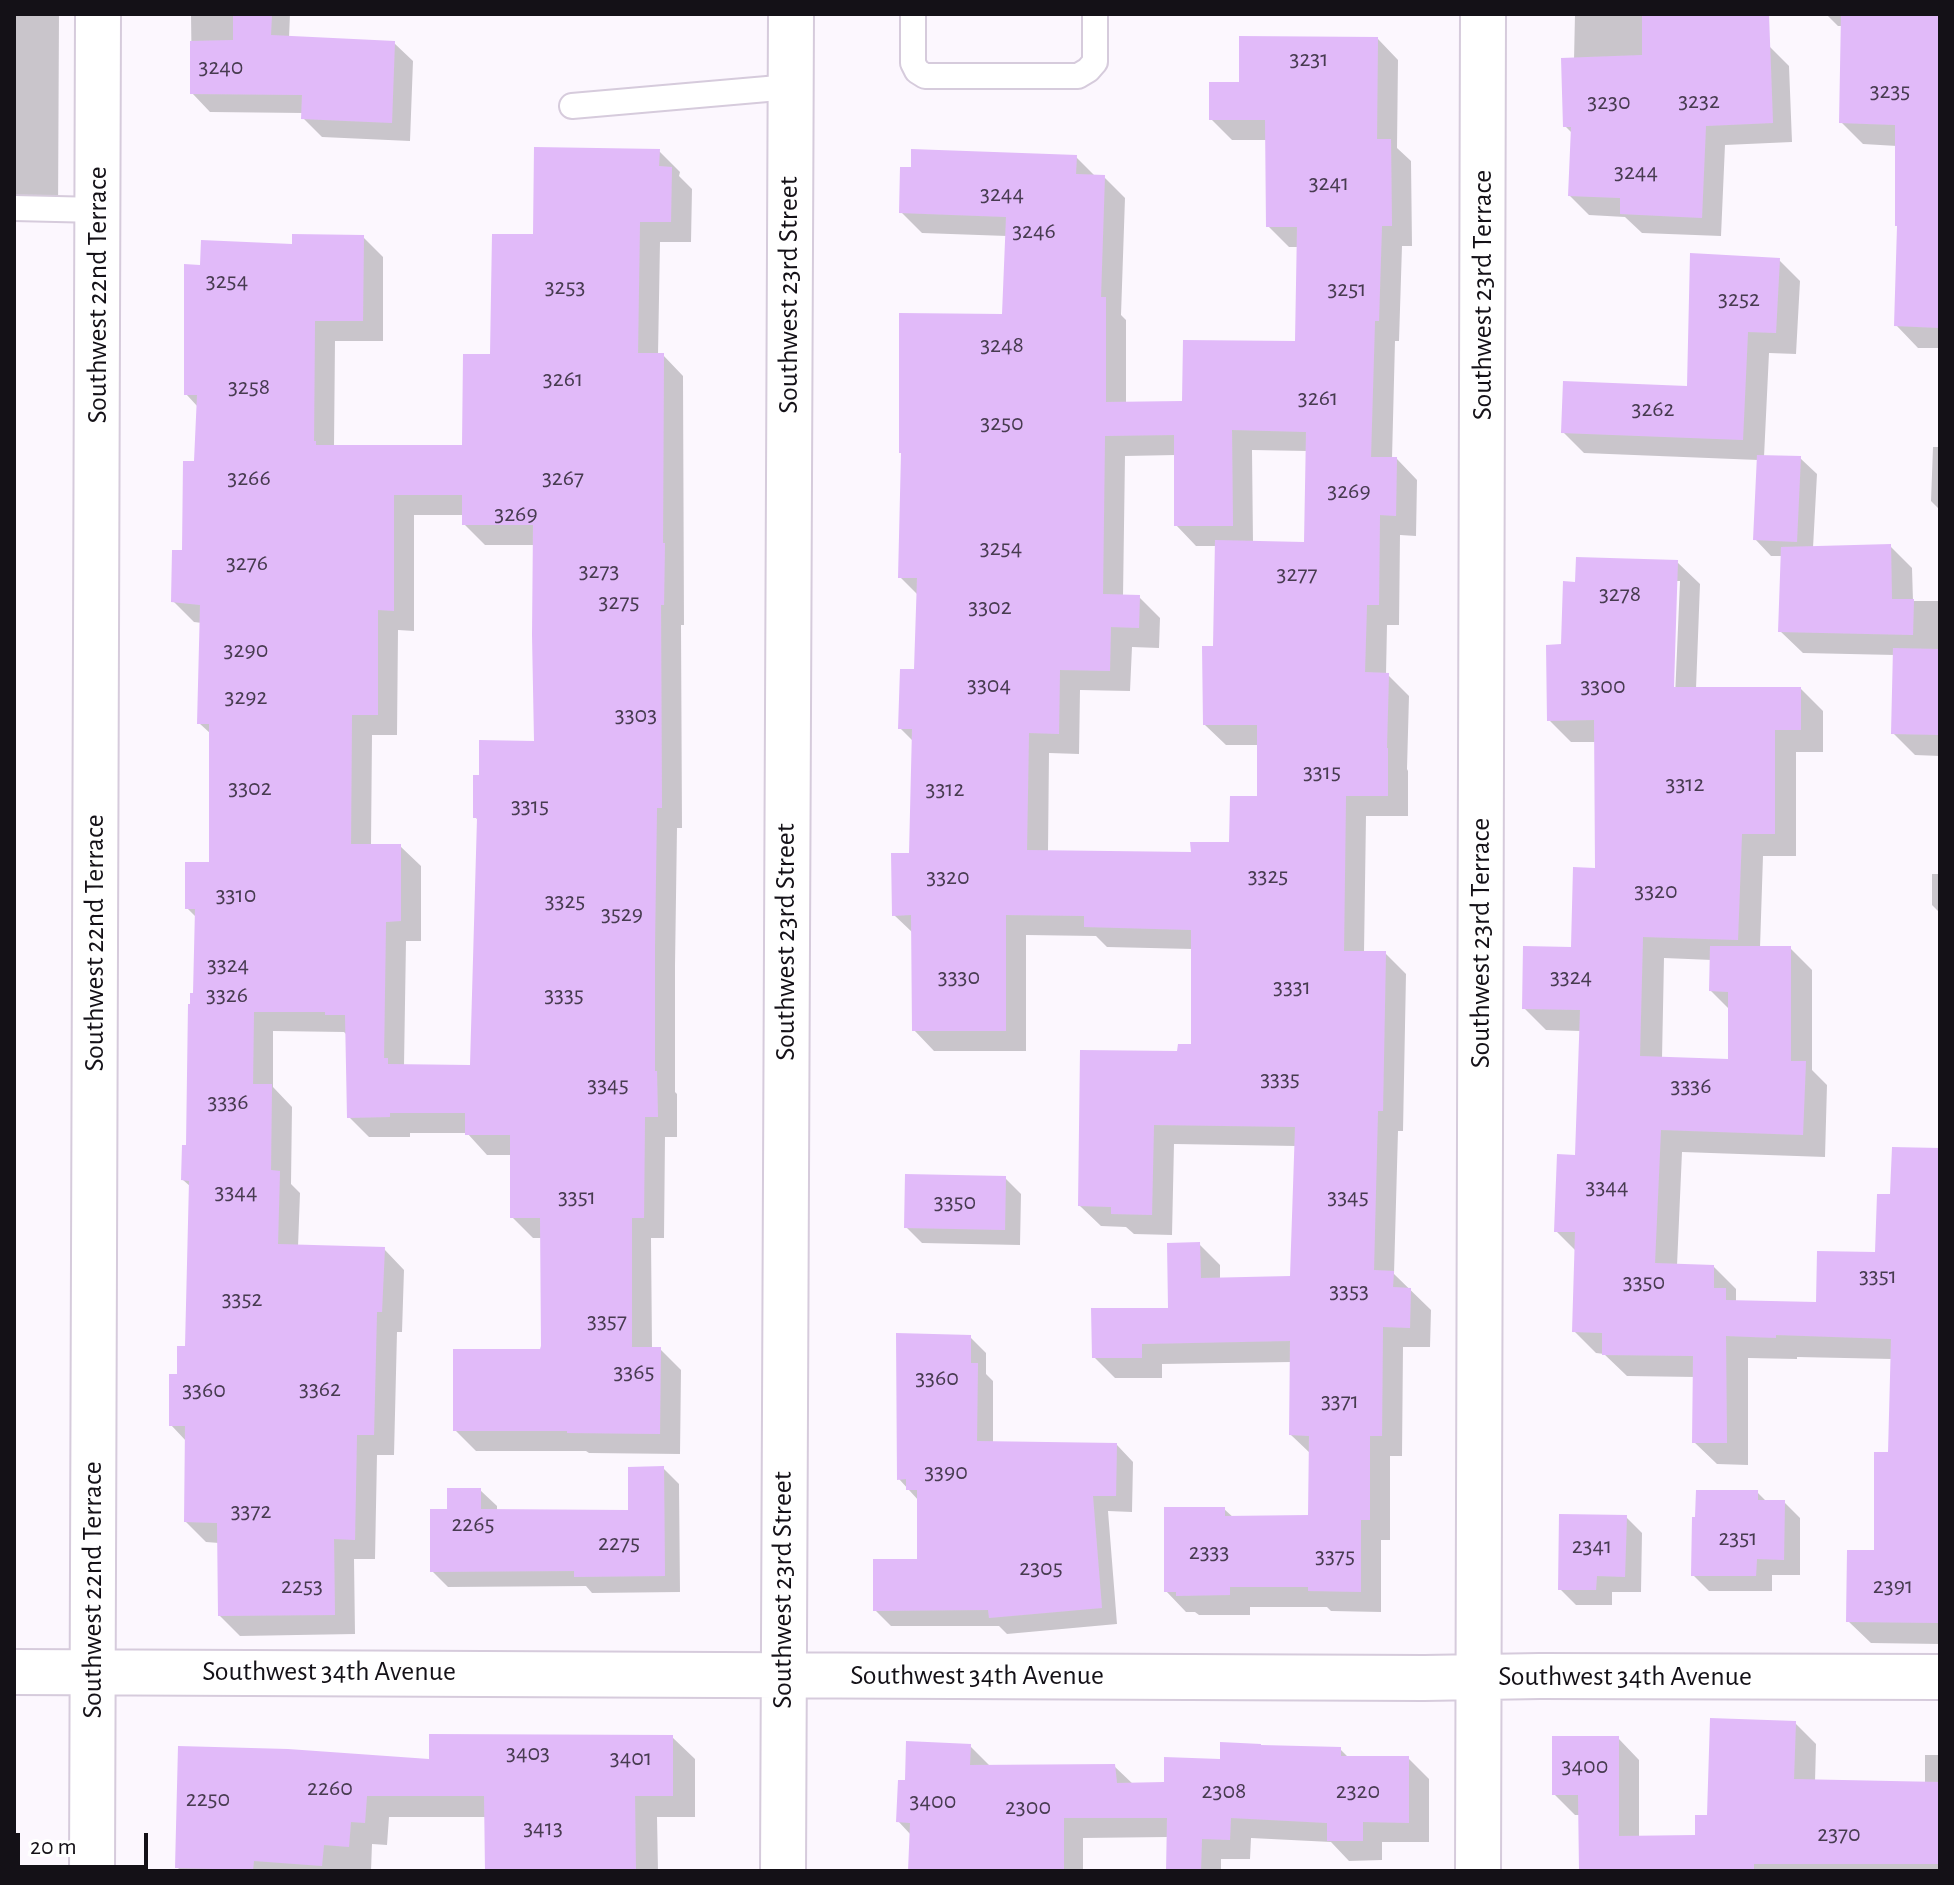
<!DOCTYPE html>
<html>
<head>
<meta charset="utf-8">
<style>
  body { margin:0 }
  #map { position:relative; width:1954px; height:1885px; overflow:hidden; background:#fcf7fe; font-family:"Alegreya Sans",sans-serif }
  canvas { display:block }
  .frame { position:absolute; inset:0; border:16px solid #141117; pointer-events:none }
  .scale { position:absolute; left:16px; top:1833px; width:132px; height:36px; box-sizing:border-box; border:4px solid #141117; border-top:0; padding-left:10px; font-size:24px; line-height:28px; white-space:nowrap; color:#141117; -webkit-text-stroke:6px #fff; paint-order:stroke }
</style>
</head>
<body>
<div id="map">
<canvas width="1954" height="1885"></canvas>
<div class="frame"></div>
<div class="scale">20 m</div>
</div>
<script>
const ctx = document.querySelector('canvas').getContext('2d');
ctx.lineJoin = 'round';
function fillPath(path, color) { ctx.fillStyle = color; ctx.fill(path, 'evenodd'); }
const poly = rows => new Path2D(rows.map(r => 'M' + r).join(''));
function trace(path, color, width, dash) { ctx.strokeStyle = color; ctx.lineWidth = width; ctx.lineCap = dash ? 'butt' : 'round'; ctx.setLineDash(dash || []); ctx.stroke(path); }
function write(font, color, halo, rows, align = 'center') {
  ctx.font = font + ' "Alegreya Sans",sans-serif'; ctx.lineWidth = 7; ctx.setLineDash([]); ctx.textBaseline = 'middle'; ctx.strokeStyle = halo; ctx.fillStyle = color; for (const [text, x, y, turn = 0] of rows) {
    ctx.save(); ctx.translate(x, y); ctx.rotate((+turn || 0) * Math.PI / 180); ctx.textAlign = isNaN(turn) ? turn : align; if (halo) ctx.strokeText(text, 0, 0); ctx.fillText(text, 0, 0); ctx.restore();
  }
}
const shadow = poly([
  [14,14,59,14,58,217,14,216],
  [191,14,290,14,289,38,394,43,413,61,410,141,322,137,303,118,303,113,210,112,192,93],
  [1575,14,1764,14,1769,46,1789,66,1792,142,1725,145,1721,236,1642,233,1625,217,1589,215,1570,196,1573,134,1565,126,1574,60],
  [1826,14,1940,14,1940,348,1918,348,1896,325,1899,227,1897,146,1863,144,1841,122,1843,26,1838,26],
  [1378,39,1398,60,1397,148,1411,161,1412,246,1402,246,1399,341,1395,341,1392,459,1397,459,1417,480,1416,536,1400,535,1399,625,1387,625,1386,675,1388,675,1409,696,1407,769,1408,771,1408,816,1366,816,1364,953,1385,953,1406,974,1403,1131,1398,1131,1394,1274,1431,1310,1430,1347,1403,1347,1402,1456,1390,1456,1390,1540,1381,1540,1381,1612,1331,1611,1327,1607,1250,1607,1250,1615,1199,1615,1195,1612,1186,1612,1166,1591,1224,1509,1234,1518,1310,1517,1311,1454,1291,1435,1292,1362,1162,1364,1162,1378,1115,1378,1094,1357,1170,1310,1199,1244,1220,1265,1220,1279,1292,1278,1296,1146,1174,1144,1172,1235,1134,1234,1126,1227,1101,1226,1080,1206,1179,1053,1193,1046,1193,949,1107,947,1096,936,1026,935,1026,1051,934,1051,914,1030,913,933,894,915,911,855,914,742,900,728,916,672,919,596,900,577,1004,316,1007,236,922,233,901,212,1076,157,1096,177,1104,177,1125,198,1121,315,1126,320,1126,404,1184,403,1297,343,1299,247,1289,247,1268,226,1268,140,1232,140,1211,119,1241,84],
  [1252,450,1308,451,1306,544,1253,543],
  [1176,455,1176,525,1196,546,1217,546,1215,648,1205,725,1226,745,1259,745,1259,798,1231,844,1193,854,1048,852,1049,753,1079,754,1080,690,1130,691,1132,647,1159,648,1160,618,1139,597,1123,597,1125,456],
  [659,151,680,172,679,176,692,189,691,242,660,242,658,355,663,355,683,376,684,625,681,625,682,828,677,828,675,966,675,1092,677,1094,677,1137,665,1137,664,1238,651,1238,652,1349,660,1349,681,1370,680,1454,589,1453,586,1451,476,1451,455,1430,541,1351,543,1347,542,1238,533,1238,512,1217,512,1155,487,1155,467,1133,410,1133,410,1137,369,1137,349,1117,347,1035,344,1032,273,1031,273,1087,292,1107,291,1184,300,1193,298,1247,384,1249,404,1270,402,1332,397,1332,394,1455,377,1455,375,1559,354,1559,355,1634,240,1636,220,1616,219,1543,206,1542,186,1522,187,1442,171,1425,179,1376,187,1348,191,1187,183,1180,188,1147,197,918,187,908,211,864,211,734,199,723,202,623,194,622,173,601,184,552,196,463,198,407,186,394,202,267,294,246,363,237,383,257,383,341,335,341,334,447,464,447,492,356,535,236],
  [414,515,464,515,464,524,485,545,535,545,536,743,481,777,475,817,479,821,472,1067,404,1066,406,941,421,941,421,866,400,846,371,846,372,735,397,735,398,630,414,631],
  [1779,260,1800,281,1796,354,1769,353,1764,457,1800,458,1817,474,1813,548,1890,546,1912,568,1913,601,1940,601,1940,756,1915,755,1893,733,1895,655,1803,653,1780,631,1783,556,1771,556,1755,539,1758,460,1584,453,1563,432,1688,388],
  [1933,447,1940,447,1940,510,1931,501],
  [1677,562,1700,584,1696,689,1801,689,1823,711,1823,752,1796,752,1796,856,1763,856,1760,948,1790,948,1812,970,1812,1070,1827,1085,1825,1157,1682,1152,1677,1266,1714,1267,1736,1289,1736,1301,1818,1304,1877,1254,1892,1196,1938,1150,1940,1080,1940,1644,1871,1643,1848,1621,1876,1552,1890,1454,1892,1359,1797,1357,1797,1359,1748,1358,1748,1465,1717,1464,1694,1442,1695,1377,1627,1376,1604,1354,1596,1353,1574,1331,1576,1251,1556,1231,1577,1157,1581,1031,1546,1030,1524,1008,1573,949,1597,870,1596,742,1571,742,1549,720,1577,584],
  [1676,581,1680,581,1675,697,1671,697],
  [1664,958,1712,960,1711,991,1730,1010,1730,1061,1662,1059],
  [1932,874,1940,874,1940,913,1932,905],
  [1005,1178,1021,1194,1020,1245,922,1243,906,1227],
  [970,1337,986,1353,986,1374,993,1381,993,1443,1117,1445,1133,1462,1132,1512,1108,1511,1117,1624,1007,1634,999,1626,891,1626,875,1610,919,1561,919,1501,899,1479],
  [663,1468,679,1484,680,1592,592,1593,586,1586,448,1587,432,1571,449,1511,480,1490,497,1506,497,1511,630,1512],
  [1757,1492,1767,1502,1784,1502,1800,1518,1800,1575,1772,1575,1772,1591,1709,1591,1693,1575],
  [1626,1517,1642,1533,1641,1592,1612,1592,1612,1605,1576,1605,1560,1589],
  [1795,1723,1816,1744,1815,1782,1925,1783,1925,1755,1940,1755,1940,1871,1581,1871,1580,1815,1575,1815,1554,1794,1618,1738,1639,1760,1639,1838,1697,1837,1709,1817],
  [672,1737,695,1759,695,1817,657,1817,658,1871,487,1871,486,1817,389,1817,387,1845,372,1844,371,1871,181,1871,177,1867,431,1761],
  [970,1746,991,1767,1114,1766,1134,1785,1166,1783,1222,1761,1340,1749,1349,1758,1408,1758,1429,1779,1429,1842,1382,1842,1382,1860,1349,1861,1331,1842,1251,1838,1250,1859,1221,1859,1221,1871,1167,1871,1168,1837,1083,1838,1083,1871,910,1871,911,1835,898,1821,907,1782]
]);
const building = poly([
  [233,14,272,14,271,35,395,41,392,123,301,119,302,95,190,94,190,41,233,40],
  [1642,14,1769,14,1773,123,1706,126,1702,218,1620,214,1620,198,1568,196,1571,127,1563,127,1561,58,1642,55],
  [1841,14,1940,14,1940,328,1894,326,1897,226,1895,226,1895,125,1839,123],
  [1239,36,1378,37,1377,139,1391,139,1392,226,1382,226,1379,321,1375,321,1371,457,1397,457,1396,516,1380,515,1379,605,1367,605,1365,672,1389,673,1387,748,1388,748,1388,796,1346,796,1344,951,1386,951,1383,1111,1378,1111,1374,1270,1394,1271,1393,1287,1411,1288,1410,1328,1383,1327,1382,1436,1370,1436,1370,1520,1361,1520,1361,1592,1308,1591,1308,1587,1230,1587,1230,1595,1176,1596,1176,1592,1164,1592,1164,1507,1225,1507,1225,1516,1308,1515,1309,1436,1289,1435,1290,1341,1142,1344,1142,1358,1092,1358,1091,1308,1168,1308,1167,1243,1200,1242,1201,1278,1290,1276,1295,1127,1154,1125,1152,1215,1111,1214,1111,1207,1078,1206,1080,1050,1177,1051,1178,1044,1191,1044,1191,930,1084,927,1084,916,1006,915,1006,1031,912,1031,911,915,892,916,891,853,909,853,912,729,898,729,900,669,914,669,917,578,898,578,901,453,899,453,899,313,1002,314,1006,217,899,213,900,167,911,167,911,149,1077,155,1076,174,1105,175,1101,297,1106,297,1106,402,1182,401,1183,340,1295,341,1297,227,1266,227,1265,120,1209,120,1209,82,1239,82],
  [1232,430,1306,432,1304,542,1215,540,1213,646,1202,646,1203,725,1257,725,1257,796,1230,796,1229,842,1190,842,1191,852,1027,850,1029,733,1059,734,1060,670,1110,671,1111,627,1139,628,1140,595,1103,594,1105,436,1174,435,1174,526,1233,526],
  [534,147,660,149,659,166,672,167,671,222,640,222,638,353,664,353,663,543,665,543,664,605,661,605,662,808,657,808,655,944,655,1071,657,1071,658,1117,645,1117,644,1218,632,1218,632,1347,661,1347,660,1434,567,1433,567,1431,453,1431,453,1349,540,1349,541,1346,540,1218,510,1218,510,1135,465,1135,465,1113,390,1113,390,1117,347,1118,345,1015,325,1015,325,1012,254,1012,253,1084,272,1084,271,1170,280,1171,278,1244,385,1247,382,1312,377,1312,374,1435,357,1435,355,1540,334,1539,335,1615,218,1616,217,1523,184,1522,185,1426,169,1426,169,1374,177,1374,177,1346,185,1346,189,1181,181,1180,182,1145,186,1145,188,1004,190,1004,190,993,193,993,195,909,185,909,185,862,209,862,209,724,197,724,200,605,171,602,172,550,182,550,183,461,194,461,197,395,184,395,184,264,200,265,201,240,292,244,292,234,364,235,363,321,315,321,314,441,316,441,316,445,462,445,463,354,490,354,492,234,533,234],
  [394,495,462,495,462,525,533,525,532,635,534,741,479,740,479,775,473,775,473,818,477,818,470,1065,388,1064,388,1058,384,1058,386,922,401,921,401,844,351,844,352,715,378,715,378,610,394,611],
  [1690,253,1780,258,1776,333,1748,332,1743,440,1561,433,1563,381,1687,386],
  [1757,455,1801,456,1797,542,1753,540],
  [1891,544,1892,599,1914,599,1913,635,1778,632,1781,547],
  [1576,557,1678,560,1674,687,1801,687,1801,730,1775,730,1775,834,1742,834,1738,940,1643,937,1640,1056,1728,1059,1728,992,1709,991,1710,946,1791,946,1791,1061,1806,1061,1803,1135,1661,1130,1655,1263,1714,1265,1714,1288,1726,1288,1726,1300,1816,1302,1817,1251,1875,1252,1877,1194,1890,1194,1892,1147,1940,1148,1940,1623,1846,1622,1847,1550,1874,1550,1874,1452,1888,1452,1891,1339,1776,1335,1776,1338,1726,1336,1727,1443,1692,1443,1693,1356,1602,1355,1602,1333,1572,1332,1575,1232,1554,1232,1557,1154,1575,1155,1580,1010,1522,1009,1523,946,1571,947,1573,867,1595,868,1594,720,1547,721,1546,645,1561,644,1563,581,1575,582],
  [1893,648,1940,649,1940,735,1891,734],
  [905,1174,1006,1176,1005,1230,904,1228],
  [896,1333,971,1335,971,1363,978,1363,977,1441,1117,1443,1116,1496,1093,1496,1102,1608,989,1618,988,1610,873,1611,873,1559,917,1559,917,1490,906,1490,906,1479,897,1480],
  [664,1466,665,1576,574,1577,574,1571,430,1572,430,1509,447,1509,447,1488,481,1488,481,1509,628,1510,628,1467],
  [1696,1490,1758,1490,1758,1500,1785,1500,1784,1560,1757,1559,1756,1576,1691,1576,1692,1517,1695,1517],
  [1559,1514,1627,1515,1625,1577,1597,1576,1596,1590,1558,1590],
  [1710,1718,1796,1721,1794,1779,1940,1782,1940,1864,1754,1864,1754,1871,1579,1871,1578,1795,1552,1795,1552,1736,1619,1736,1619,1836,1695,1835,1695,1815,1707,1815],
  [429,1734,673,1735,673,1796,635,1796,636,1871,485,1871,484,1796,367,1796,365,1823,351,1822,349,1847,324,1845,322,1866,254,1861,253,1870,175,1868,178,1746,288,1749,429,1759],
  [906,1741,971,1744,970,1765,1115,1764,1117,1783,1164,1782,1164,1757,1220,1759,1220,1742,1261,1744,1261,1745,1341,1747,1341,1756,1409,1756,1409,1823,1363,1822,1363,1841,1327,1841,1327,1823,1231,1818,1230,1840,1202,1839,1201,1871,1166,1871,1167,1818,1064,1818,1064,1871,908,1871,910,1823,896,1822,898,1780,905,1780]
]);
const lane = poly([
  [913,14,913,63,917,71,925,76,1078,76,1088,70,1095,62,1095,14],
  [572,106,790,87],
  [14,208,98,210]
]);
const street = poly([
  [14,1672,1424,1678,1540,1676,1940,1677],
  [92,1871,98,14],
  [783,1871,791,14],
  [1478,1871,1483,14]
]);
const numberNames = [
  ["3231",1309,59],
  ["3240",221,67],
  ["3235",1890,91],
  ["3232",1699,101],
  ["3230",1609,102],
  ["3244",1636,172],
  ["3241",1329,183],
  ["3244",1002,194],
  ["3246",1034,231],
  ["3254",227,281],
  ["3253",565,287],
  ["3251",1347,289],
  ["3252",1739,299],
  ["3248",1002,345],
  ["3261",563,379],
  ["3258",249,387],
  ["3261",1318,398],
  ["3262",1653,409],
  ["3250",1002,423],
  ["3266",249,478],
  ["3267",563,478],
  ["3269",1349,491],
  ["3269",516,514],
  ["3254",1001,548],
  ["3276",247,563],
  ["3273",599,571],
  ["3277",1297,574],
  ["3278",1620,594],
  ["3275",619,602],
  ["3302",990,607],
  ["3290",246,650],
  ["3304",989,685],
  ["3300",1603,686],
  ["3292",246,697],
  ["3303",636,715],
  ["3315",1322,772],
  ["3312",1685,784],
  ["3302",250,788],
  ["3312",945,789],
  ["3315",530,806],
  ["3325",1268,876],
  ["3320",948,877],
  ["3320",1656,891],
  ["3310",236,895],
  ["3325",565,901],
  ["3529",622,914],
  ["3324",228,965],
  ["3330",959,977],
  ["3324",1571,977],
  ["3331",1292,987],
  ["3326",227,995],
  ["3335",564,995],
  ["3335",1280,1079],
  ["3345",608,1085],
  ["3336",1691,1086],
  ["3336",228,1102],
  ["3344",1607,1187],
  ["3344",236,1192],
  ["3351",577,1197],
  ["3345",1348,1197],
  ["3350",955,1202],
  ["3351",1878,1276],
  ["3350",1644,1282],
  ["3353",1349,1291],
  ["3352",242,1299],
  ["3357",607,1321],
  ["3365",634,1372],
  ["3360",937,1378],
  ["3362",320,1389],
  ["3360",204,1390],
  ["3371",1340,1401],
  ["3390",946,1472],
  ["3372",251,1511],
  ["2265",473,1524],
  ["2351",1738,1538],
  ["2275",619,1543],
  ["2341",1592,1546],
  ["2333",1209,1552],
  ["3375",1335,1556],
  ["2305",1041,1568],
  ["2253",302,1586],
  ["2391",1893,1586],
  ["3403",528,1753],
  ["3401",631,1758],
  ["3400",1585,1766],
  ["2260",330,1788],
  ["2308",1224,1791],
  ["2320",1358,1791],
  ["2250",208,1799],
  ["3400",933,1801],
  ["2300",1028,1807],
  ["3413",543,1828],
  ["2370",1839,1834]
];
const streetNames = [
  ["Southwest 22nd Terrace",98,295,-90],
  ["Southwest 23rd Street",789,295,-90],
  ["Southwest 23rd Terrace",1483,295,-90],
  ["Southwest 23rd Street",786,942,-90],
  ["Southwest 22nd Terrace",95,943,-90],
  ["Southwest 23rd Terrace",1481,943,-90],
  ["Southwest 22nd Terrace",93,1590,-90],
  ["Southwest 23rd Street",783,1590,-90],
  ["Southwest 34th Avenue",329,1672],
  ["Southwest 34th Avenue",977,1676],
  ["Southwest 34th Avenue",1625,1677]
];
fillPath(shadow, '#0003');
fillPath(building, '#e1baf9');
trace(lane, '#d6cbdc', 28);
trace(street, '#d6cbdc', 48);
trace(lane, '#fff', 24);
trace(street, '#fff', 44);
write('24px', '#473b50', null, numberNames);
write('28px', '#141117', '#fff', streetNames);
</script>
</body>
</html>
